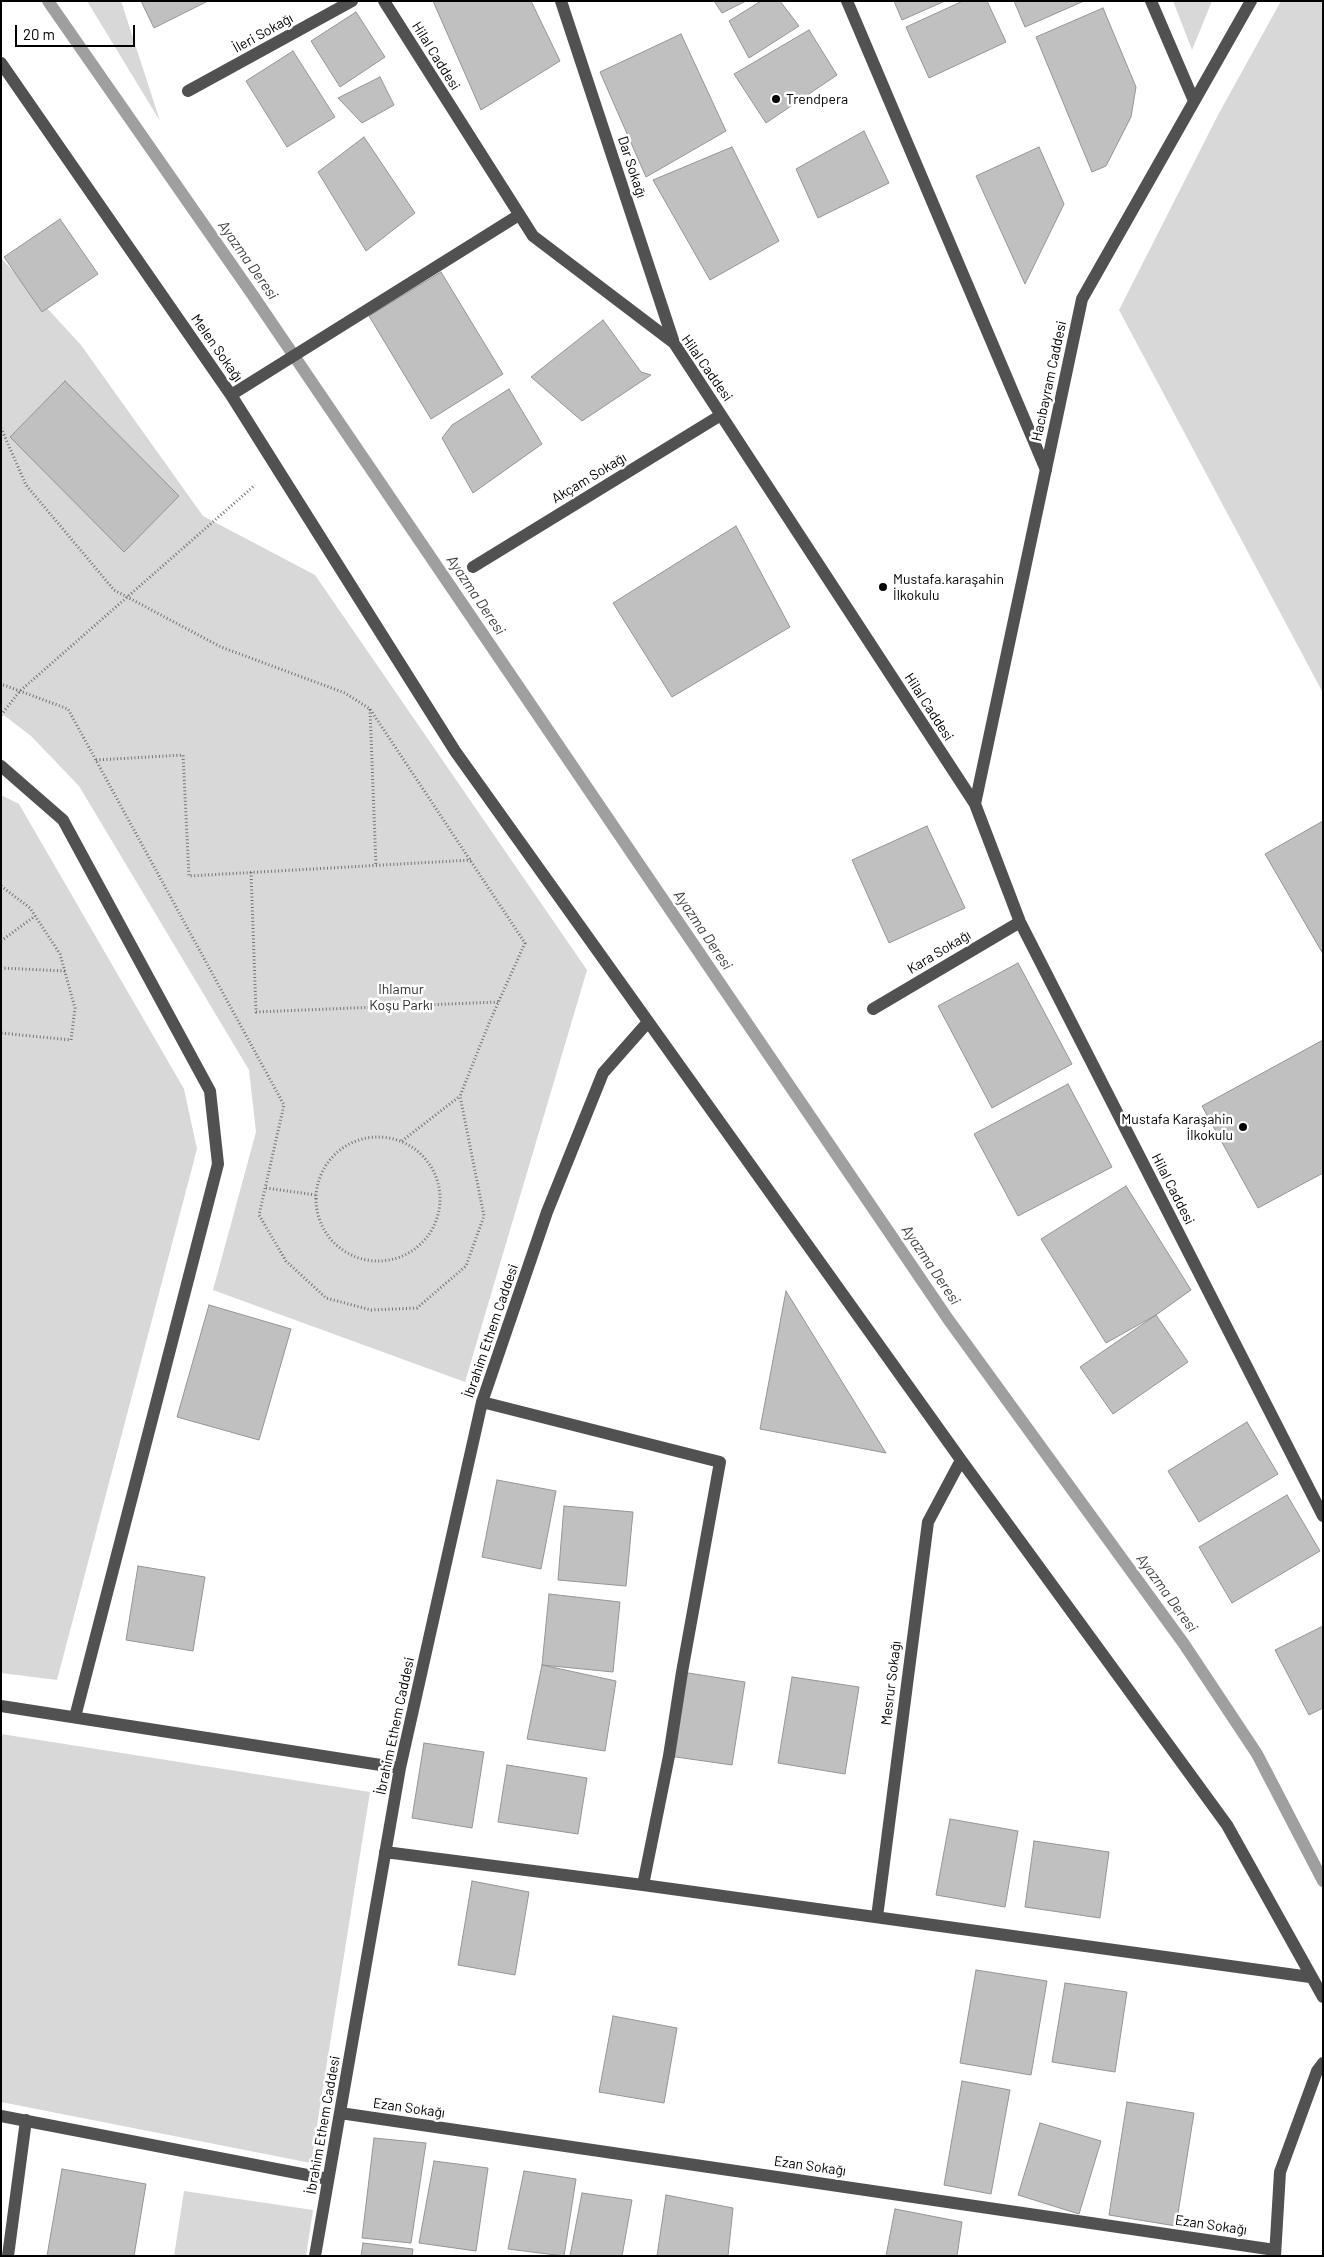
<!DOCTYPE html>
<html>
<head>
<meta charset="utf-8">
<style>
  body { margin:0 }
  #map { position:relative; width:1324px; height:2257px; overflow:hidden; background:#fff; font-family:Barlow,sans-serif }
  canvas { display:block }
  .frame { position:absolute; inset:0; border:2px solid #000; pointer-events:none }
  .scale { position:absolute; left:15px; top:25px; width:120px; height:22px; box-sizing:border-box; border:2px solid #000; border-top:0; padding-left:6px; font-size:15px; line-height:18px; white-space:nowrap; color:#000; -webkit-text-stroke:4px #fff; paint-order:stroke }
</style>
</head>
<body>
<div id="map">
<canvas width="1324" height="2257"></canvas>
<div class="frame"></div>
<div class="scale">20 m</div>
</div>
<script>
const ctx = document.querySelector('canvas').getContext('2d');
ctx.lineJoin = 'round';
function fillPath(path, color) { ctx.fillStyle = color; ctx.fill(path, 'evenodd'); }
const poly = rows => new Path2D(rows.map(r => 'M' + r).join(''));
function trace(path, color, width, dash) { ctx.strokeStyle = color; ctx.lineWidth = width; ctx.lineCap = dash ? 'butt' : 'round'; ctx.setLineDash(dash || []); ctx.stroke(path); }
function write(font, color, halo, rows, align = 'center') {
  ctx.font = font + ' Barlow,sans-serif'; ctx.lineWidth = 5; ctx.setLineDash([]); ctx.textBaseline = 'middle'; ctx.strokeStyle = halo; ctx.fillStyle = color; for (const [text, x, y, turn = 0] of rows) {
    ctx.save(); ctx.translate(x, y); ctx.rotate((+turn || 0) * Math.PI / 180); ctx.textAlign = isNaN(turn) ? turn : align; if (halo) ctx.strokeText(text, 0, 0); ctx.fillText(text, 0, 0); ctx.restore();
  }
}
const green = poly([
  [87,1,121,1,160,121],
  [1173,1,1212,1,1192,50],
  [1281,1,1323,1,1323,693,1119,310,1218,115],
  [1,258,81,345,203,516,315,575,587,970,465,1382,213,1290,256,1132,249,1070,79,786,31,736,1,713],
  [1,795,19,804,184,1089,197,1149,57,1680,1,1673],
  [1,1734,370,1792,311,2163,1,2102],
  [184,2191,313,2210,306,2256,174,2256]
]);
const stream = poly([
  [48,1,252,294,948,1319,1184,1644,1257,1754,1323,1881]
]);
const building = poly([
  [141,1,208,1,154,28,141,1],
  [433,1,531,1,560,61,481,110,433,1],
  [714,1,746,1,722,13,714,1],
  [761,1,780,1,799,26,749,58,729,21,761,1],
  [894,1,945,1,902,20,894,1],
  [963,1,987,1,1006,42,929,78,906,27,963,1],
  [1014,1,1084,1,1025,27,1014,1],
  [1103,8,1136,87,1131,117,1106,166,1092,172,1036,37,1103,8],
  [356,12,385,57,340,87,311,41,356,12],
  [809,30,837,75,766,123,734,74,809,30],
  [681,34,726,131,646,177,600,72,681,34],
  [293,51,335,117,287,147,246,81,293,51],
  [380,77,394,105,362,123,338,98,380,77],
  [864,131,889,183,818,218,796,169,864,131],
  [364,137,415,213,366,251,318,172,364,137],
  [732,147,779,241,710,280,653,180,732,147],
  [1039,147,1064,204,1025,284,976,176,1039,147],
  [60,219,98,274,42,312,4,257,60,219],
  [441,272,503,374,431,419,369,316,441,272],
  [603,320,641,372,651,375,582,421,531,377,603,320],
  [65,381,179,496,124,552,10,437,65,381],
  [509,389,542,444,473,493,442,438,452,425,509,389],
  [736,526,790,627,672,697,613,603,736,526],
  [1323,821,1323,954,1265,854,1323,821],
  [927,826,965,908,889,943,852,860,927,826],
  [1018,963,1072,1064,992,1108,938,1006,1018,963],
  [1323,1040,1323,1173,1258,1208,1202,1106,1323,1040],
  [1068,1084,1112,1167,1018,1216,974,1134,1068,1084],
  [1126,1186,1191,1290,1156,1315,1106,1343,1041,1239,1126,1186],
  [786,1291,886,1453,760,1429,786,1291],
  [209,1305,291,1329,259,1440,177,1417,209,1305],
  [1156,1315,1188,1362,1113,1414,1080,1367,1156,1315],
  [1247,1422,1278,1474,1199,1522,1168,1471,1247,1422],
  [497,1480,556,1491,541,1569,482,1557,497,1480],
  [1287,1495,1320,1551,1232,1603,1199,1547,1287,1495],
  [564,1506,633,1512,626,1586,558,1580,564,1506],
  [138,1566,205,1577,193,1651,126,1640,138,1566],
  [549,1594,620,1602,613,1672,542,1665,549,1594],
  [1323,1626,1323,1708,1309,1715,1275,1650,1323,1626],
  [542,1665,616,1681,605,1751,527,1739,542,1665],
  [682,1672,745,1682,732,1765,669,1756,682,1672],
  [792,1677,859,1687,845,1774,778,1763,792,1677],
  [424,1743,484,1752,472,1828,412,1818,424,1743],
  [507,1765,587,1778,578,1834,498,1822,507,1765],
  [950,1819,1018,1831,1005,1907,936,1895,950,1819],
  [1034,1841,1109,1852,1100,1918,1025,1907,1034,1841],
  [472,1881,529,1892,515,1975,458,1965,472,1881],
  [976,1970,1047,1981,1031,2075,960,2063,976,1970],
  [1065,1983,1127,1992,1115,2072,1052,2062,1065,1983],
  [613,2016,677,2028,664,2103,599,2092,613,2016],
  [962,2081,1010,2090,991,2194,944,2185,962,2081],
  [1127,2102,1194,2113,1176,2226,1109,2215,1127,2102],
  [1040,2123,1101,2141,1079,2214,1018,2195,1040,2123],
  [374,2138,426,2143,411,2243,362,2238,374,2138],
  [434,2161,488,2168,476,2251,419,2243,434,2161],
  [62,2169,146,2184,134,2256,47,2256,62,2169],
  [524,2171,576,2179,564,2256,508,2249,524,2171],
  [582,2193,632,2200,622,2256,570,2256,582,2193],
  [666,2195,733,2208,728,2256,657,2256,666,2195],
  [895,2209,962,2222,957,2256,886,2256,895,2209],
  [363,2243,413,2249,412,2256,361,2256,363,2243]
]);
const path = poly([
  [1,428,26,485,114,590,221,647,345,693,370,709,525,943,489,1023,460,1096,484,1216,466,1266,417,1308,371,1310,326,1298,286,1261,259,1215,284,1105,68,709,1,684],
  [370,709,376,866],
  [1,715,20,691,255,485],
  [96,760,183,755,189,876,471,860],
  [251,872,256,1012,498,1002],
  [1,886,30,908,60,954,75,1008,71,1040,1,1033],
  [1,941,35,916],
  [1,968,65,971],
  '316 1199a62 62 0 1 1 124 0a62 62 0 1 1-124 0Z',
  [402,1141,460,1096],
  [266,1188,316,1195]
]);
const minor = poly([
  [384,1,533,236,674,343,975,804,1020,922,1323,1516],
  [561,1,674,343],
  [847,1,1046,470],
  [1151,1,1194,101],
  [1,63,231,395,455,751,961,1460,1227,1825,1323,1997],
  [188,91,352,1],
  [231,395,519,215],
  [473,567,721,415],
  [1,766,63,820,210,1091,218,1164,75,1717],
  [975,804,1082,299,1251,1],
  [873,1009,1020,922],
  [482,1402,720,1462,682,1672,669,1756,643,1885,1310,1977],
  [1,1706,400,1768],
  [385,1852,643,1885],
  [877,1917,928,1522,961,1460],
  [340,2113,1275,2250],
  [1,2116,328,2179],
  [8,2256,26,2120],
  [315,2256,400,1768,482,1402,547,1212,603,1073,648,1022],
  [1275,2256,1280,2172,1317,2071,1323,2063]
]);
const markers = [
  [776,99,5,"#000"],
  [883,587,5,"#000"],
  [1243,1127,5,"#000"]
];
const streetNames = [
  ["İleri Sokağı",263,33,-29],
  ["Hilal Caddesi",436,56,58],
  ["Dar Sokağı",632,167,72],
  ["Melen Sokağı",217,348,55],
  ["Hilal Caddesi",707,368,55],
  ["Hacıbayram Caddesi",1049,381,-78],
  ["Akçam Sokağı",589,478,-31],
  ["Hilal Caddesi",929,707,57],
  ["Kara Sokağı",939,952,-31],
  ["Hilal Caddesi",1173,1189,63],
  ["İbrahim Ethem Caddesi",491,1331,-71],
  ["Mesrur Sokağı",891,1683,-83],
  ["İbrahim Ethem Caddesi",395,1726,-78],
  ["Ezan Sokağı",409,2108,8],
  ["İbrahim Ethem Caddesi",323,2125,-80],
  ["Ezan Sokağı",810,2166,8],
  ["Ezan Sokağı",1211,2225,8]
];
const poiNames = [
  ["Trendpera",786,99],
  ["Mustafa.karaşahin",893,579],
  ["İlkokulu",893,595],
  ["Mustafa Karaşahin",1233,1119,"right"],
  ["İlkokulu",1233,1135,"right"]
];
const parkNames = [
  ["Ihlamur",401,989],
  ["Koşu Parkı",401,1005]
];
const waterNames = [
  ["Ayazma Deresi",248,260,55],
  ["Ayazma Deresi",476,595,56],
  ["Ayazma Deresi",703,930,56],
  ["Ayazma Deresi",931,1265,56],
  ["Ayazma Deresi",1167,1593,54]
];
fillPath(green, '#d8d8d8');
trace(stream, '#9f9f9f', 12);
fillPath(building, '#c0c0c0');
trace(building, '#959595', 1);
trace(path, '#737373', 3, [1, 2.5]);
trace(minor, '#515151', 12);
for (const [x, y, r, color] of markers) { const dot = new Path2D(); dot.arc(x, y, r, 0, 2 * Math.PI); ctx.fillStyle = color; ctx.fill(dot); trace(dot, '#fff', 2); }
write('14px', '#000', '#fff', streetNames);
write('14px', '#000', '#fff', poiNames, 'left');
write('14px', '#2f2f2f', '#fff', parkNames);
write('italic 15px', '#404040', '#fff', waterNames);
</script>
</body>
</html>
